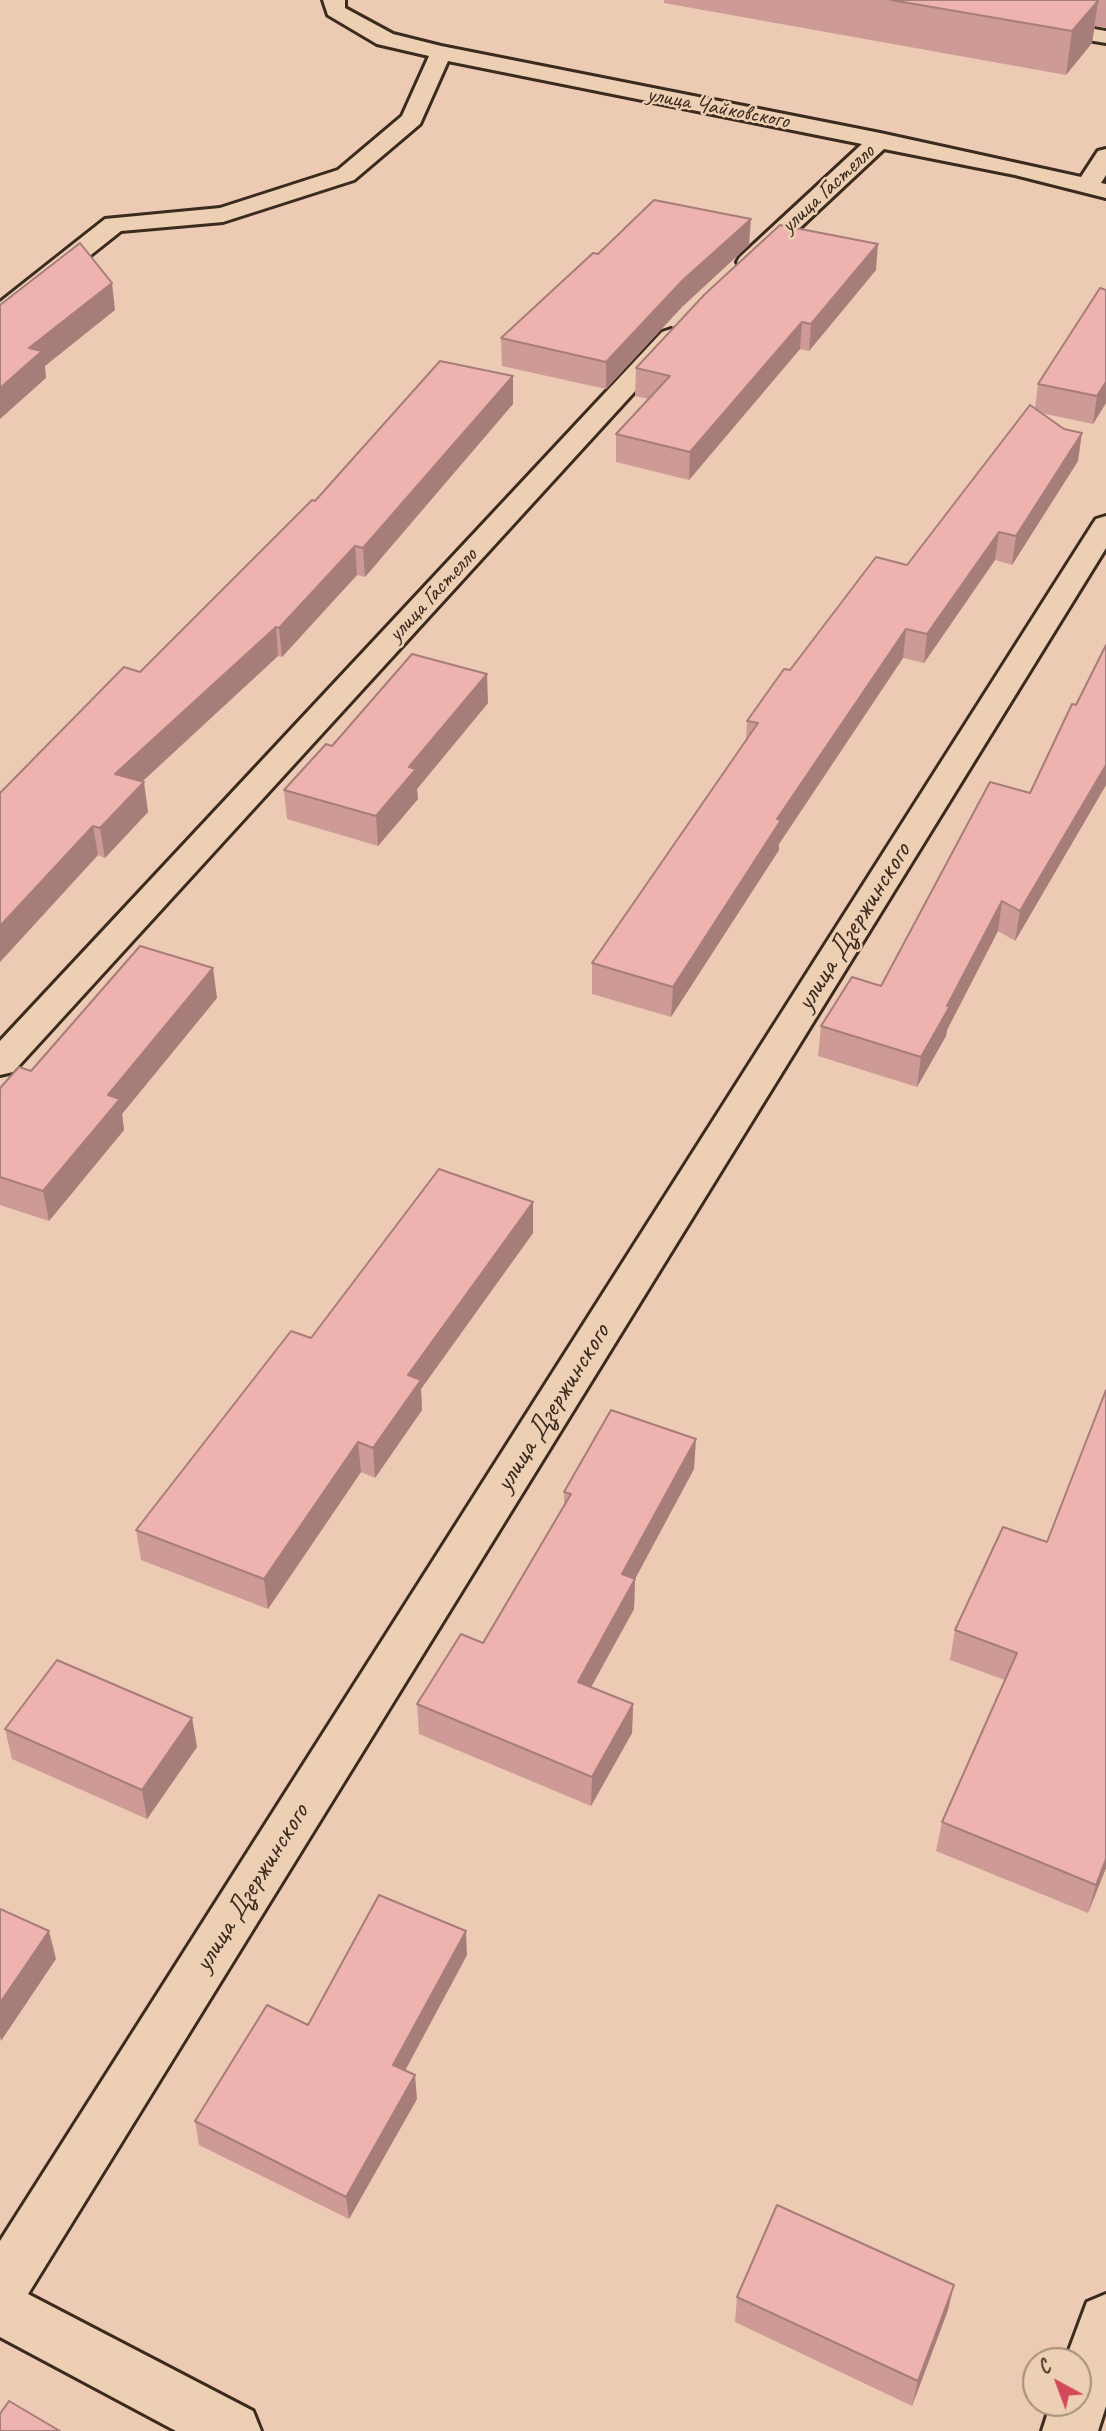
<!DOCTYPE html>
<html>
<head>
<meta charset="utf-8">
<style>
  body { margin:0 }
  #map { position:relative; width:1106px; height:2431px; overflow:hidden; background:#edcab3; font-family:Caveat,sans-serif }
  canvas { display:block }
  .north { position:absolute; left:1022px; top:2347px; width:70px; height:70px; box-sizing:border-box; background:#edd0b4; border:2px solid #a68e78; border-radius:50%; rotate:319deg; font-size:19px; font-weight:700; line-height:28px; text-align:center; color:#3b2a1e }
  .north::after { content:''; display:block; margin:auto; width:24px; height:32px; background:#d1495b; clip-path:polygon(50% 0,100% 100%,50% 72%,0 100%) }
</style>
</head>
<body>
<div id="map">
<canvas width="1106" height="2431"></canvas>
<div class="north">С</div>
</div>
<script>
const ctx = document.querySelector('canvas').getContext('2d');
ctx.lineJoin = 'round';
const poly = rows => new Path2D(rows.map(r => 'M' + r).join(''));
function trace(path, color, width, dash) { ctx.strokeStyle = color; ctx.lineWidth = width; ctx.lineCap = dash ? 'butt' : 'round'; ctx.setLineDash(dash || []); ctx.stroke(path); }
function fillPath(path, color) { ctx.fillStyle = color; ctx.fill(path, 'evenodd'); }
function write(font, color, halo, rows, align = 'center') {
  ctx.font = font + ' Caveat,sans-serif'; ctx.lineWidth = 5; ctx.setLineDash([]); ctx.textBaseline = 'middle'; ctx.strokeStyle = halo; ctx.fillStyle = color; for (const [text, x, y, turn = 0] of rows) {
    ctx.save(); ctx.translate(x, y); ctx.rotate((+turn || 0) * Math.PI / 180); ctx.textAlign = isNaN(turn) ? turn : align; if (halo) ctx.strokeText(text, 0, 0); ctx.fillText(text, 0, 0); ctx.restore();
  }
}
const minor = poly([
  [323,0,345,0,345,8,393,34,441,46,880,133,1081,177,1098,151,1106,149,1106,175,1101,183,1106,184,1106,198,1015,175,884,149,758,267,749,269,740,267,737,262,740,257,862,144,448,61,420,124,354,180,223,222,121,231,9,320,0,323,0,302,105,219,220,208,338,170,402,116,429,56,377,44,328,15,323,0],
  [1042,20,1106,31,1106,43,1034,31,1031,26,1034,21,1042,20],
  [671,329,680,332,684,337,680,342,13,1072,0,1075,0,1041,662,332,671,329],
  [1106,516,1106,548,28,2294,253,2411,261,2431,176,2431,0,2337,0,2241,1092,525,1096,519,1106,516],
  [1106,2294,1106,2406,1098,2431,1042,2431,1051,2403,1078,2403,1078,2361,1065,2361,1087,2302,1106,2294]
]);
const wall = poly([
  [664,0,1106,0,1106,27,1105,28,1095,26,1092,43,1066,75,664,3],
  [749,245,682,307,606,389,502,366,501,338,598,254],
  [876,270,809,351,800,349,689,480,616,462,616,434,649,399,635,396,636,368],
  [1106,290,1106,403,1093,424,1041,413,1078,461,1012,565,995,560,924,663,903,658,779,844,779,850,671,1017,592,994,592,963,746,741,747,721,790,670,907,565,1035,408,1038,384],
  [513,404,365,577,357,575,282,657,278,656,143,781,148,812,105,858,98,855,0,962,0,793,140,672,315,501],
  [1106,645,1106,785,1015,941,998,931,947,1030,946,1036,917,1087,818,1056,821,1026,881,986,1030,793],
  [488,703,417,789,418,799,378,846,287,819,284,790,332,746],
  [217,998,122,1114,124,1130,49,1221,0,1205,0,1088,31,1071],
  [533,1202,533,1233,421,1389,422,1410,375,1478,361,1472,268,1609,141,1560,136,1530,311,1338],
  [694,1469,635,1579,634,1609,591,1687,633,1704,632,1733,591,1806,419,1734,417,1704,483,1643,564,1505,564,1492],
  [1003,1527,1106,1868,1088,1913,936,1851,942,1822,1005,1680,950,1660,955,1630],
  [192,1718,197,1747,147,1819,12,1759,5,1729],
  [467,1955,405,2071,417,2099,349,2219,199,2145,195,2121,308,2025],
  [737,2297,948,2310,912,2406,735,2322]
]);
const shadedWall = poly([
  [1098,1,1092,43,1066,75,1072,31],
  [751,219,749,245,682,307,606,389,606,362,683,280],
  [878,244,876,270,809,351,811,324],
  [112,283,115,310,45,366,46,378,0,419,0,388,29,348],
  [802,322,800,349,689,480,690,452],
  [513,376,513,404,365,577,363,548],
  [1106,382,1106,403,1093,424,1097,396],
  [1082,433,1078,461,1012,565,1016,536],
  [999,532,995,560,924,663,927,634],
  [355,546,357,575,282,657,279,628],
  [276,627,278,656,119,803,115,774],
  [906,629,903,658,779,844,779,850,671,1017,673,987,777,819],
  [487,674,488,703,417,789,418,799,378,846,376,816,409,767],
  [1106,765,1106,785,1015,941,1020,911],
  [144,782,148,812,105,858,100,828],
  [93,826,98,855,0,962,0,926],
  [1002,901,998,931,947,1030,946,1036,917,1087,921,1057],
  [213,968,217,998,122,1114,124,1130,49,1221,43,1191,108,1095],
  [533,1202,533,1233,421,1389,422,1410,375,1478,373,1448,408,1375],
  [696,1439,694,1469,635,1579,634,1609,578,1711,578,1682,622,1574],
  [358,1442,361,1472,268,1609,264,1579],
  [633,1704,632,1733,591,1806,592,1777],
  [192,1718,197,1747,147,1819,142,1790],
  [1106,1859,1106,1868,1088,1913,1096,1885],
  [49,1931,56,1959,1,2041,0,2036,0,2003],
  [466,1931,467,1955,395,2089,393,2065],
  [415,2075,417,2099,349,2219,346,2197],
  [954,2285,948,2310,912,2406,918,2381]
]);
const building = poly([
  [891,0,1095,0,1098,1,1072,31,891,0],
  [654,200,751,219,683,280,606,362,501,338,593,253,598,254,654,200],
  [780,225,878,244,811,324,802,322,690,452,616,434,670,376,636,368,705,294,780,225],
  [80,243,112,283,29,348,42,351,0,388,0,305,80,243],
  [1100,288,1106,290,1106,382,1097,396,1038,384,1100,288],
  [440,361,513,376,363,548,355,546,279,628,276,627,115,774,144,782,100,828,93,826,0,926,0,793,124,667,140,672,312,500,315,501,440,361],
  [1030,405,1064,429,1082,433,1016,536,999,532,927,634,906,629,777,819,781,820,673,987,592,963,758,723,747,721,784,669,790,670,876,557,907,565,1030,405],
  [1106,645,1106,765,1020,911,1002,901,947,1006,950,1006,921,1057,821,1026,852,977,881,986,990,782,1030,793,1072,704,1076,705,1106,645],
  [412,654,487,674,409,767,416,769,376,816,284,790,326,744,332,746,412,654],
  [140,946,213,968,108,1095,120,1099,43,1191,0,1177,0,1088,19,1067,31,1071,140,946],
  [439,1169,533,1202,408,1375,421,1380,373,1448,358,1442,264,1579,136,1530,291,1331,311,1338,439,1169],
  [1106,1390,1106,1859,1096,1885,942,1822,1017,1653,955,1630,1003,1527,1047,1542,1106,1390],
  [611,1410,696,1439,622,1574,635,1579,578,1682,633,1704,592,1777,417,1704,461,1634,483,1643,571,1494,564,1492,611,1410],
  [57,1660,192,1718,142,1790,5,1729,57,1660],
  [379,1895,466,1931,393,2065,415,2075,346,2197,195,2121,267,2005,308,2025,379,1895],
  [0,1909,49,1931,0,2003,0,1909],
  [777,2205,954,2285,918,2381,737,2297,777,2205],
  [9,2401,60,2431,0,2431,0,2414,9,2401]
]);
const farStreetnames = [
  ["улица Чайковского",718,108,11],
  ["улица Гастелло",828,189,-43],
  ["улица Гастелло",433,595,-47]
];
const streetNames = [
  ["улица Дзержинского",854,927,-58],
  ["улица Дзержинского",553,1408,-58],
  ["улица Дзержинского",252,1888,-58]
];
trace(minor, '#3b2a1e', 6);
fillPath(minor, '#edd0b4');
fillPath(wall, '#cd9a96');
fillPath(shadedWall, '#a77d7a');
fillPath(building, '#eeb3af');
trace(building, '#a77d7a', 2);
write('23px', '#3b2a1e', '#edd0b4', farStreetnames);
write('28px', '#3b2a1e', '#edd0b4', streetNames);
</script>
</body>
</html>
